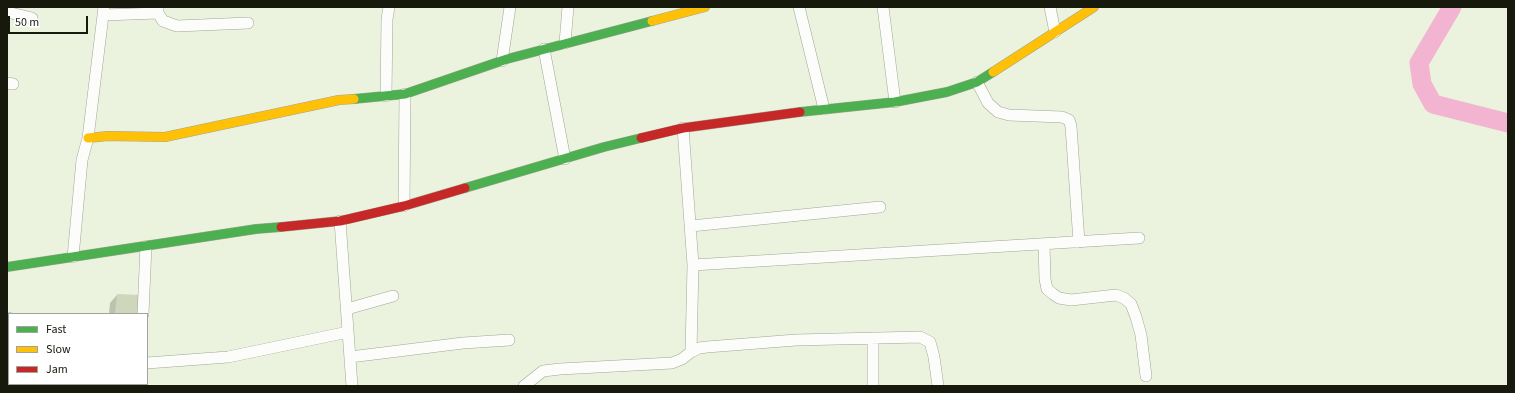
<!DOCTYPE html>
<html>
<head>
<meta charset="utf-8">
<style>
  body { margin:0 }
  #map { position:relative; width:1515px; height:393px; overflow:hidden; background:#ebf2dd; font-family:"Source Sans 3",sans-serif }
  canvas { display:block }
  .frame { position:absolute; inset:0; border:8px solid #16190c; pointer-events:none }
  .legend { position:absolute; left:8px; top:313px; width:140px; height:72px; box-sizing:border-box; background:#fff; border:1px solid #a2a39e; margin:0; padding:5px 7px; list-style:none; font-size:12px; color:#16190c }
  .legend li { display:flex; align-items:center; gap:8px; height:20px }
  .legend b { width:20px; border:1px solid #a2a39e }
  .scale { position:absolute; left:8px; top:16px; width:80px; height:18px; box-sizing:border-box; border:2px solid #16190c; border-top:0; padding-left:5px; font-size:12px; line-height:14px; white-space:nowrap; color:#16190c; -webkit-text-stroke:3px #fff; paint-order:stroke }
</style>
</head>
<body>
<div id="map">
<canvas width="1515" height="393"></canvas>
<div class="frame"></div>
<ul class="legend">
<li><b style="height:5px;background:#4caf50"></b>Fast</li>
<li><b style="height:5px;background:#ffc107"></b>Slow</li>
<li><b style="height:5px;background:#c62828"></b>Jam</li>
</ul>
<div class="scale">50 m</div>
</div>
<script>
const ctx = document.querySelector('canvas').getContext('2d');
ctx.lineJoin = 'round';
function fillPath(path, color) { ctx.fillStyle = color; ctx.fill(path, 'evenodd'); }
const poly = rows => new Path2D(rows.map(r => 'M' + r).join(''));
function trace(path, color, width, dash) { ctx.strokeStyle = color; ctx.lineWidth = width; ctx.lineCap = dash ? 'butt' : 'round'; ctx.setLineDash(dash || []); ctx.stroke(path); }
const shadow = poly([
  [117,295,137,314,109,314,110,303]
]);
const river = poly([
  [1452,7,1419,63,1422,84,1433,104,1508,123]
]);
const building = poly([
  [117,294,139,295,138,314,115,314]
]);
const street = poly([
  [158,7,158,13,163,21,177,26,248,23],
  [799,7,824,109],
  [883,7,895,102],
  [1050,7,1055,32],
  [7,12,32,18],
  [104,15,158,13],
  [565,43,568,7],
  [544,49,565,159],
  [502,61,510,7],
  [977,82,988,103,998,112,1009,115,1062,117,1069,120,1071,126,1079,242],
  [7,83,13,84],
  [386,96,387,19,389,7],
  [683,128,693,265,691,352],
  [404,206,405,94],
  [340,221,352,386],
  [691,226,880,207],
  [1044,244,1045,279,1047,289,1053,294,1059,298,1071,300,1116,295,1124,298,1131,304,1136,317,1141,335,1146,376],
  [73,257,82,160,88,138,104,7],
  [693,265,1139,238],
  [347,309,393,296],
  [143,314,146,246],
  [7,318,9,318],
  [350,357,463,343,509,340],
  [147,363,228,357,348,332],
  [7,385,13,384],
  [37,386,37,384],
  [140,386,140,384],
  [524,386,543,371,560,369,672,363,682,359,691,352,699,348,707,347,796,340,920,337,930,342,934,357,938,386],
  [873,386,873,338]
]);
const fast = poly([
  [354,99,405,94,507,59,652,21],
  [800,112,895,102,947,92,977,82,993,72],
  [465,188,604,147,641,138],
  [7,267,256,229,281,227]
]);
const slow = poly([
  [652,21,705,7],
  [993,72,1094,7],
  [88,138,108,136,165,137,339,100,354,99]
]);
const jam = poly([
  [641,138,683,128,800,112],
  [281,227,340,221,404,206,465,188]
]);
fillPath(shadow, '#0003');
trace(river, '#f2b4d0', 19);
fillPath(building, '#ced6bb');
trace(street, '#a1a696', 12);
trace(fast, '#a1a696', 10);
trace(slow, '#a1a696', 10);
trace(jam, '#a1a696', 10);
trace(street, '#fcfdfa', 11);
trace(fast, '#4caf50', 9);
trace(slow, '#ffc107', 9);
trace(jam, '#c62828', 9);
</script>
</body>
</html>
